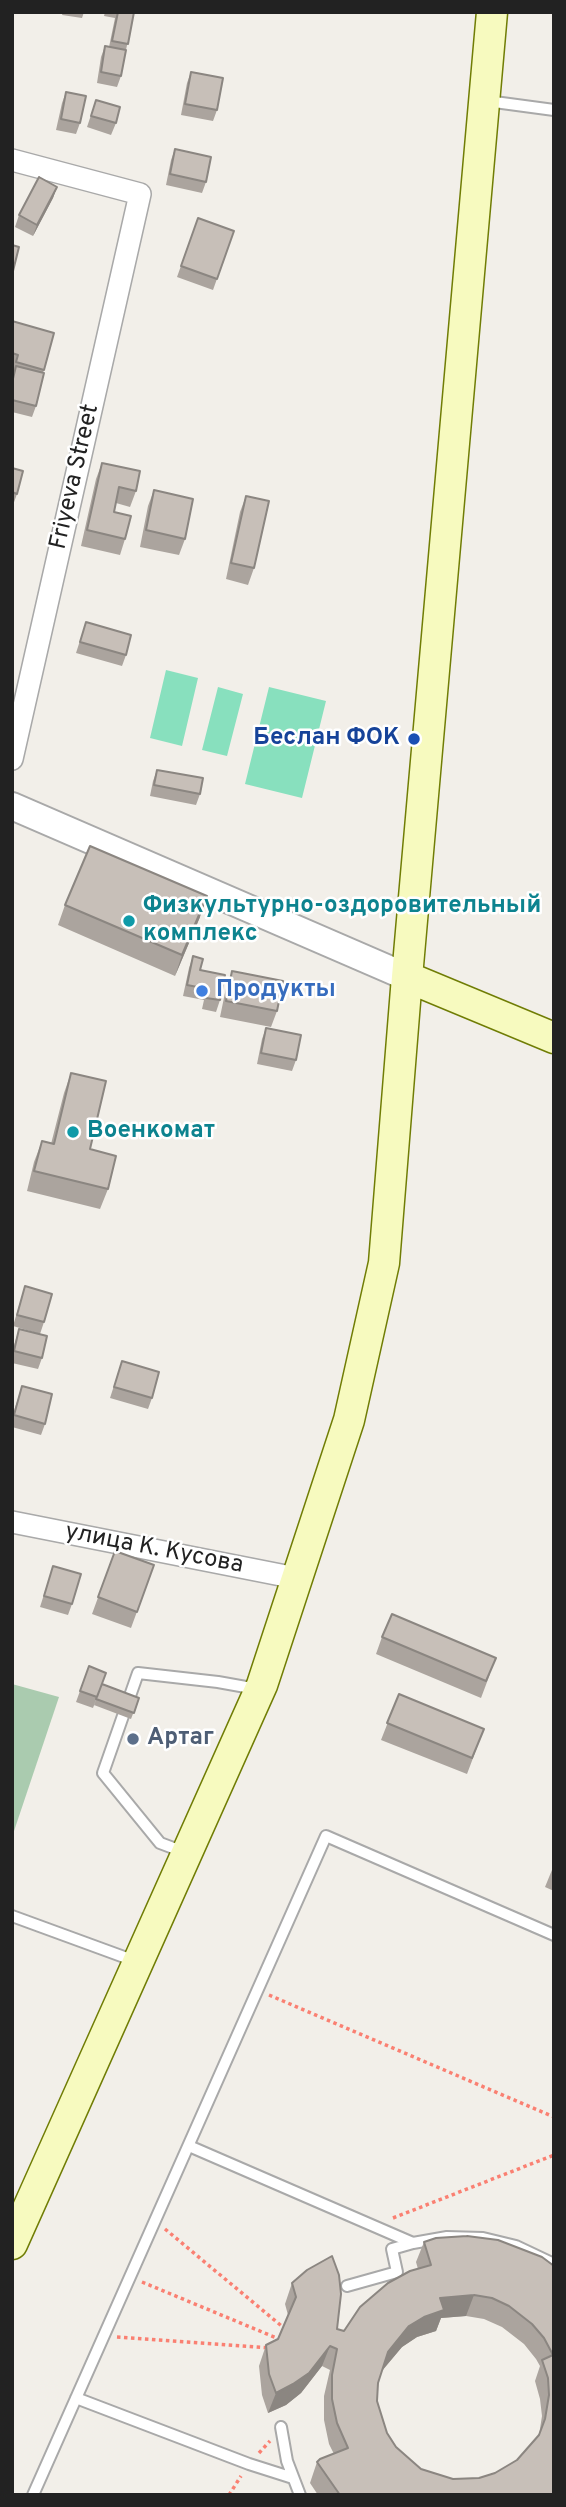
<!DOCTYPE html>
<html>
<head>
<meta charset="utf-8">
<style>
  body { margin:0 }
  #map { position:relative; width:566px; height:2507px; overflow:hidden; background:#f2efe9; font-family:Overpass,sans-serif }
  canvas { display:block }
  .frame { position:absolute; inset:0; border:14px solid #222; pointer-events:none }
</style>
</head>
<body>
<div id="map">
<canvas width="566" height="2507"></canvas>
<div class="frame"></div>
</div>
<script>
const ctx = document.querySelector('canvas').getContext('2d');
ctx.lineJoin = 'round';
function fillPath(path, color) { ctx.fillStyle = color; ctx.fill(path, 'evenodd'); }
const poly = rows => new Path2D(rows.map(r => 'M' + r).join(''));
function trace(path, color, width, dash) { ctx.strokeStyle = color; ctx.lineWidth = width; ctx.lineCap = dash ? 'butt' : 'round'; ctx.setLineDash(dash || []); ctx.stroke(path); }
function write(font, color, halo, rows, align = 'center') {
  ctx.font = font + ' Overpass,sans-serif'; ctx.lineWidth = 5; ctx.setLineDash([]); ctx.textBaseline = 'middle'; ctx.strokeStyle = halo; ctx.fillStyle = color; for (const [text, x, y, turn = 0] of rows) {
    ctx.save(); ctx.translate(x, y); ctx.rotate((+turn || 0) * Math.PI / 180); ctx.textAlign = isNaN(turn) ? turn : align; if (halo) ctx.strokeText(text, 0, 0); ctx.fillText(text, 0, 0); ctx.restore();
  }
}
const cemetery = poly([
  [12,1684,59,1697,12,1837]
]);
const pitch = poly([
  [166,670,198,678,182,746,150,738],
  [218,687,243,694,227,756,202,750],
  [269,687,326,701,302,798,245,784]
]);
const path = poly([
  [269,1995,554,2117],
  [393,2218,554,2155],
  [165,2229,284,2328],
  [142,2282,279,2339],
  [117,2337,270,2348],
  [259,2453,270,2441],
  [229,2495,241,2476]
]);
const service = poly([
  [487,101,554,110],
  [184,1852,160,1843,103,1773,138,1673,218,1682,257,1689],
  [12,1916,135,1961],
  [189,2146,413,2243,447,2237,483,2238,516,2246,554,2264],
  [347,2286,397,2272,392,2249,413,2243],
  [76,2398,249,2464,293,2478],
  [281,2427,287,2461,300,2495],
  [33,2495,326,1836,554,1935]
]);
const minor = poly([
  [12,160,140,194,12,759],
  [12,1522,296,1578]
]);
const tertiary = poly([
  [12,806,407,977]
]);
const secondary = poly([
  [407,977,554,1038],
  [12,2244,262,1685,349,1420,384,1263,407,977,492,12]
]);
const wall = poly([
  [63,12,84,12,82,18,62,15],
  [105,12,134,12,126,50,121,76,117,87,97,83,101,57,105,46,109,47,115,18,104,16],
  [191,72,217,110,213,121,181,115,187,83],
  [66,92,80,123,76,134,56,130,62,103],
  [96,100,116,123,111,135,87,127],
  [175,149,206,182,202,193,166,185,171,160],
  [57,187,53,198,33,236,15,227,19,215],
  [198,218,234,231,213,290,177,277],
  [12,321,54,333,43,373,36,406,32,417,12,412,12,377,14,373,12,373,14,366,12,366],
  [102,463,136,491,130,507,116,503,114,512,125,539,120,555,81,546,96,479],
  [12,468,17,494,13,505,12,505],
  [154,490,185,539,179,555,140,547,148,506],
  [246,496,254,568,248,585,226,579,240,512],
  [86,622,126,655,122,666,76,653],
  [157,770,200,794,196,805,150,796,153,781],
  [65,905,200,917,175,976,58,925],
  [193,956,220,1000,216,1012,202,1009,204,1000,183,996,189,968],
  [232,971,277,1011,271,1027,220,1017,226,988],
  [266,1028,296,1060,292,1071,257,1064,262,1039],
  [71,1073,90,1149,108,1189,100,1209,27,1191,34,1162,42,1141,51,1144,64,1093],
  [25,1286,44,1322,40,1334,13,1326],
  [19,1329,42,1358,38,1369,12,1363,12,1352],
  [122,1361,152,1398,148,1409,110,1398],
  [22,1386,45,1424,41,1435,12,1427,12,1417],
  [115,1551,154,1565,131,1628,92,1614],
  [53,1566,72,1604,68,1615,40,1607],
  [382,1637,490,1674,481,1698,376,1654],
  [89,1666,106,1673,93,1708,76,1702],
  [102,1684,139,1698,131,1719,94,1705],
  [399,1694,484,1729,467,1774,381,1740],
  [554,1865,554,1891,545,1887],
  [424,2242,554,2266,554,2495,318,2495,310,2483,317,2462,334,2454,329,2444,324,2420,324,2396,330,2370,322,2366,301,2393,286,2405,268,2413,262,2395,259,2366,266,2345,278,2339,288,2315,285,2304,292,2283,337,2329,344,2331,418,2269,416,2262],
  [466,2316,484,2319,502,2327,524,2344,536,2359,540,2366,535,2381,540,2399,542,2416,539,2435,517,2460,495,2473,479,2478,453,2479,421,2469,396,2447,387,2433,377,2401,378,2383,382,2371,402,2347,417,2337,436,2331,441,2318]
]);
const shadedWall = poly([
  [57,187,53,198,33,236,37,225],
  [207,896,200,917,175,976,182,955],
  [474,2295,466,2316,441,2318,436,2331,417,2337,402,2347,380,2373,388,2352,409,2326,440,2298],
  [330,2346,322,2366,301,2393,286,2405,268,2413,276,2393]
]);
const building = poly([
  [118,12,134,12,128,44,112,41,118,12],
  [105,46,126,50,121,76,101,72,105,46],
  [191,72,223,78,217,110,185,104,191,72],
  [66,92,86,96,80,123,61,119,66,92],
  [96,100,120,107,116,123,91,116,96,100],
  [175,149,211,157,206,182,170,174,175,149],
  [39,177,57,187,37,225,19,215,39,177],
  [198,218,234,231,217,279,181,266,198,218],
  [12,245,19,247,13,271,12,271,12,245],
  [12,321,54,333,44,370,16,362,18,355,12,353,12,321],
  [16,366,44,373,36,406,12,400,12,383,16,366],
  [102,463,140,471,136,491,119,487,114,512,131,516,125,539,87,530,102,463],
  [12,468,23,471,17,494,12,492,12,468],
  [154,490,193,499,185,539,146,530,154,490],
  [246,496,269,501,254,568,231,563,246,496],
  [86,622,131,635,126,655,80,642,86,622],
  [157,770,203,778,200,794,154,785,157,770],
  [90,846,207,896,182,955,65,905,90,846],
  [193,956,203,959,200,970,225,975,220,1000,206,998,208,989,187,985,193,956],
  [232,971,283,981,277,1011,226,1001,232,971],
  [266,1028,301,1035,296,1060,261,1053,266,1028],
  [71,1073,106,1081,90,1149,116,1156,108,1189,34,1171,42,1141,54,1144,71,1073],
  [25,1286,52,1294,44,1322,17,1315,25,1286],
  [19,1329,47,1336,42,1358,14,1351,19,1329],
  [122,1361,159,1372,152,1398,114,1387,122,1361],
  [22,1386,52,1394,45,1424,14,1415,22,1386],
  [115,1551,154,1565,137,1612,98,1597,115,1551],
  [53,1566,81,1574,72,1604,44,1596,53,1566],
  [392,1614,496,1658,486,1681,382,1637,392,1614],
  [89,1666,106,1673,97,1697,80,1691,89,1666],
  [102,1684,139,1698,134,1713,96,1699,102,1684],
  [399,1694,484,1729,472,1758,387,1723,399,1694],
  [467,2236,498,2240,542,2257,554,2266,554,2495,340,2495,317,2462,320,2459,348,2448,337,2423,332,2399,332,2375,337,2349,330,2346,309,2373,293,2384,276,2393,269,2374,266,2345,278,2339,296,2297,292,2283,307,2270,332,2256,339,2275,341,2294,337,2329,344,2331,360,2307,388,2283,410,2271,431,2265,424,2242,436,2238,467,2236],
  [474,2295,492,2298,509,2306,532,2324,544,2338,553,2355,542,2360,548,2378,549,2395,545,2419,539,2435,517,2460,495,2473,479,2478,453,2479,421,2469,396,2447,387,2433,377,2401,378,2383,388,2352,409,2326,424,2317,444,2310,440,2298,474,2295]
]);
const markers = [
  [414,739,7,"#1a4fb4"],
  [129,921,7,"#0f9aa8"],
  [202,991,7,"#3f7fe0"],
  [73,1132,7,"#0f9aa8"],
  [133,1739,7,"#5c6f8a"]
];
const streetNames = [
  ["Friyeva Street",76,477,-77],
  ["улица К. Кусова",154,1550,11]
];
const transitNames = [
  ["Беслан ФОК",400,739]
];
const cultureNames = [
  ["Физкультурно-оздоровительный",143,907],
  ["комплекс",143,935],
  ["Военкомат",87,1132]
];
const shopNames = [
  ["Продукты",216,991]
];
const serviceNames = [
  ["Артаг",147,1739]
];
fillPath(cemetery, '#aacbaf');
fillPath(pitch, '#88e0be');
trace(service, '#a9a9a9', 14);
trace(minor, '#a9a9a9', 24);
trace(tertiary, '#a9a9a9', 30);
trace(secondary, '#707d05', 33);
trace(path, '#fa8072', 3.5, [3.5, 3.5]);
trace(service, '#fff', 10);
trace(minor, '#fff', 21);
trace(tertiary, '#fff', 26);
trace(secondary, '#f7fabf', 30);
fillPath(wall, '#aba49e');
fillPath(shadedWall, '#8b8681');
fillPath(building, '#c7bfb8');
trace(building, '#8b8681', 2);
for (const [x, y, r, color] of markers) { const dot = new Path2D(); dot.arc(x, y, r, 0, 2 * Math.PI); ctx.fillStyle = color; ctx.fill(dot); trace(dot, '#fff', 2.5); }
write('24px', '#222', '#fff', streetNames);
write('bold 24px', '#164399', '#fff', transitNames, 'right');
write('bold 24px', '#0d838f', '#fff', cultureNames, 'left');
write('bold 24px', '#366cbe', '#fff', shopNames, 'left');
write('bold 24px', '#4e5e75', '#fff', serviceNames, 'left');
</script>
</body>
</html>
